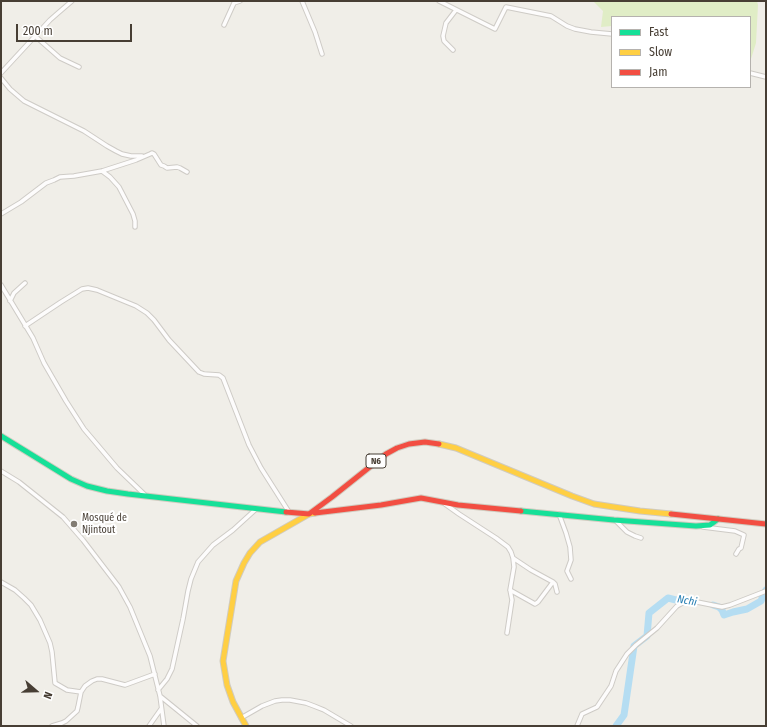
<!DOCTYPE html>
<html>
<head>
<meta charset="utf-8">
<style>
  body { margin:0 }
  #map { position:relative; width:767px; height:727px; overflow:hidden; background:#f0eee8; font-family:"Fira Sans Condensed",sans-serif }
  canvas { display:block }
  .frame { position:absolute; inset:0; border:2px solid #473e34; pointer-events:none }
  .legend { position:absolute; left:611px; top:16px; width:140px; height:72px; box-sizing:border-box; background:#fff; border:1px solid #b5b2ae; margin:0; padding:5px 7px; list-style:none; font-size:12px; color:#473e34 }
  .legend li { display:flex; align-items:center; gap:8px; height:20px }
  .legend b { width:20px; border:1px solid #b5b2ae }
  .north { position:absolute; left:16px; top:671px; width:40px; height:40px; -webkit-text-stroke:3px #fff; paint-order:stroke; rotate:110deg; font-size:11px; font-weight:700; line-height:16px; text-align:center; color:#473e34 }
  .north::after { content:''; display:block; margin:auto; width:14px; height:18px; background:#473e34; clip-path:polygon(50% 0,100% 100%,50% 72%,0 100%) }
  .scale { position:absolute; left:16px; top:24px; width:116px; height:18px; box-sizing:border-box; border:2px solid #473e34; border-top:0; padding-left:5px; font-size:12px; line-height:14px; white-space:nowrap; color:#473e34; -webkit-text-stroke:3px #fff; paint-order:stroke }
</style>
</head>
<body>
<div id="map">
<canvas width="767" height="727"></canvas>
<div class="frame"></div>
<ul class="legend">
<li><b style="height:5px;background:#16e098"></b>Fast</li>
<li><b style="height:5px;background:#ffcf43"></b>Slow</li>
<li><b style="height:5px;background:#f24e42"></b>Jam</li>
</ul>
<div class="north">N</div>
<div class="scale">200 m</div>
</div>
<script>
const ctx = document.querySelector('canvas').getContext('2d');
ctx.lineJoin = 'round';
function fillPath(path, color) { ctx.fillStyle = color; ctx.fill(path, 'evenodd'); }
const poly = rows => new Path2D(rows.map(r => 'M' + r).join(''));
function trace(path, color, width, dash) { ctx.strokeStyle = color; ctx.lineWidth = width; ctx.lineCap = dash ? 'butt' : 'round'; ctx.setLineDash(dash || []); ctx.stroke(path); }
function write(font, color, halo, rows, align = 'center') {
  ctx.font = font + ' "Fira Sans Condensed",sans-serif'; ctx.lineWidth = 4; ctx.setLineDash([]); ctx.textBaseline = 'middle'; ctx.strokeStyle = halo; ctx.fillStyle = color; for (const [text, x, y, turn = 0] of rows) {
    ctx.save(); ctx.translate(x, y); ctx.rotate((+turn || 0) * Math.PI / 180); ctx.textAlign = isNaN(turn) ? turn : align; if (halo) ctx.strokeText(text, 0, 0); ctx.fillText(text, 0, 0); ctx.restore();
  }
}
const green = poly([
  [593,1,757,1,758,5,756,43,750,62,750,17,612,17,612,26,601,27,603,11]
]);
const river = poly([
  [713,605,719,607,722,610,724,615,733,612,747,609,761,601,764,593,766,590],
  [616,726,624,715,634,646,647,636,649,613,668,598,684,602,690,601]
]);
const street = poly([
  [302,1,315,32,322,54],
  [439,1,495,29,506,7,551,16,567,26,575,29,591,32,612,34],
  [224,25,234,3,240,1],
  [35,36,60,58,79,67],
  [453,50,444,41,443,36,446,23,456,10],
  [1,73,50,20,58,13,72,1],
  [750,73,766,77],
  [1,78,10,89,24,101,84,131,107,146,116,151,122,154,131,156,142,156],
  [102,171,110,177,119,187,133,214,135,221,135,227],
  [1,214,21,202,46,183,54,180,60,177,74,176,102,171,136,160,150,154,152,153,154,154,161,165,164,166,167,168,177,167,180,168,187,172],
  [1,285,33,338,44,363,66,401,84,429,117,468,144,494],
  [10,301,14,293,25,283],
  [25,326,61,302,82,289,88,288,97,290,136,306,147,313,154,320,169,340,199,372,204,374,219,375,223,378,249,445,261,468,289,512],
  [1,471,19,482,63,517,83,540,119,587,130,607,150,656,160,696,164,726],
  [445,504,459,514,496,538,508,547,511,552,513,558,514,567,510,590,512,600,507,633],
  [559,514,566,533,570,547,571,560,567,571,571,579],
  [615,520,627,532,635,536,641,538],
  [703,527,735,531,744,535,741,548,739,549,736,554],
  [513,558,531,570,553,582,555,584,557,592],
  [1,582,15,590,24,598,31,605,40,620,50,643,52,652,55,683,67,690,81,692],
  [510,590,535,604,538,602,553,582],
  [158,690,167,679,172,669,183,619,188,591,191,579,198,562,213,545,233,530,255,510],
  [160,696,197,726],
  [241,718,262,706,275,701,282,700,290,700,306,703,314,706,324,710,351,726],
  [52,726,62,723,66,721,77,711,78,707,81,692,85,686,92,681,97,679,102,679,125,685,155,674],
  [149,726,161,709],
  [577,726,582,714,597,707,611,686,616,671,627,654,636,645,657,628,677,606,684,602,692,601,722,607,730,605,766,591]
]);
const fast = poly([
  [1,436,71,479,87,486,107,491,128,494,286,512],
  [521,511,614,520,696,526,710,525,718,519]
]);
const slow = poly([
  [439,444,456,448,572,496,594,504,640,511,671,514],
  [246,726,233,702,227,685,223,661,236,581,244,563,250,553,260,542,309,514,315,513]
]);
const jam = poly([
  [286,512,309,514,332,497,386,454,397,448,409,444,425,442,439,444],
  [315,513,381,505,421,498,458,505,521,511],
  [671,514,766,524]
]);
const markers = [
  [74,524,4,"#827c73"]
];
const shields = [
  [376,461,20]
];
const shieldNames = [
  ["N6",376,461]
];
const poiNames = [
  ["Mosqué de",82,518],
  ["Njintout",82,530]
];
const waterNames = [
  ["Nchi",687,601,10]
];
fillPath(green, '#e0edc6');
trace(river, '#b5ddf2', 7);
trace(street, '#cecbc6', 5.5);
trace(fast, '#d0cbbf', 7);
trace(slow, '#d0cbbf', 7);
trace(jam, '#d0cbbf', 7);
trace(street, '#fdfcfc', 3.5);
trace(fast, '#16e098', 5);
trace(slow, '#ffcf43', 5);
trace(jam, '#f24e42', 5);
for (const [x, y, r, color] of markers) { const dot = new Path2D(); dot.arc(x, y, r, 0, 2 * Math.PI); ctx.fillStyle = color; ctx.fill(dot); trace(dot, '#fff', 1.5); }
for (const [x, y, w] of shields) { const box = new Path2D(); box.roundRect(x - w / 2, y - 7, w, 14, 3); ctx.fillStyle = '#fff'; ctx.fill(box); trace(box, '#473e34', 1); }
write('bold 9px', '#473e34', null, shieldNames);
write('10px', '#473e34', '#fff', poiNames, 'left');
write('italic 11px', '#247db2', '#fff', waterNames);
</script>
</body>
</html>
